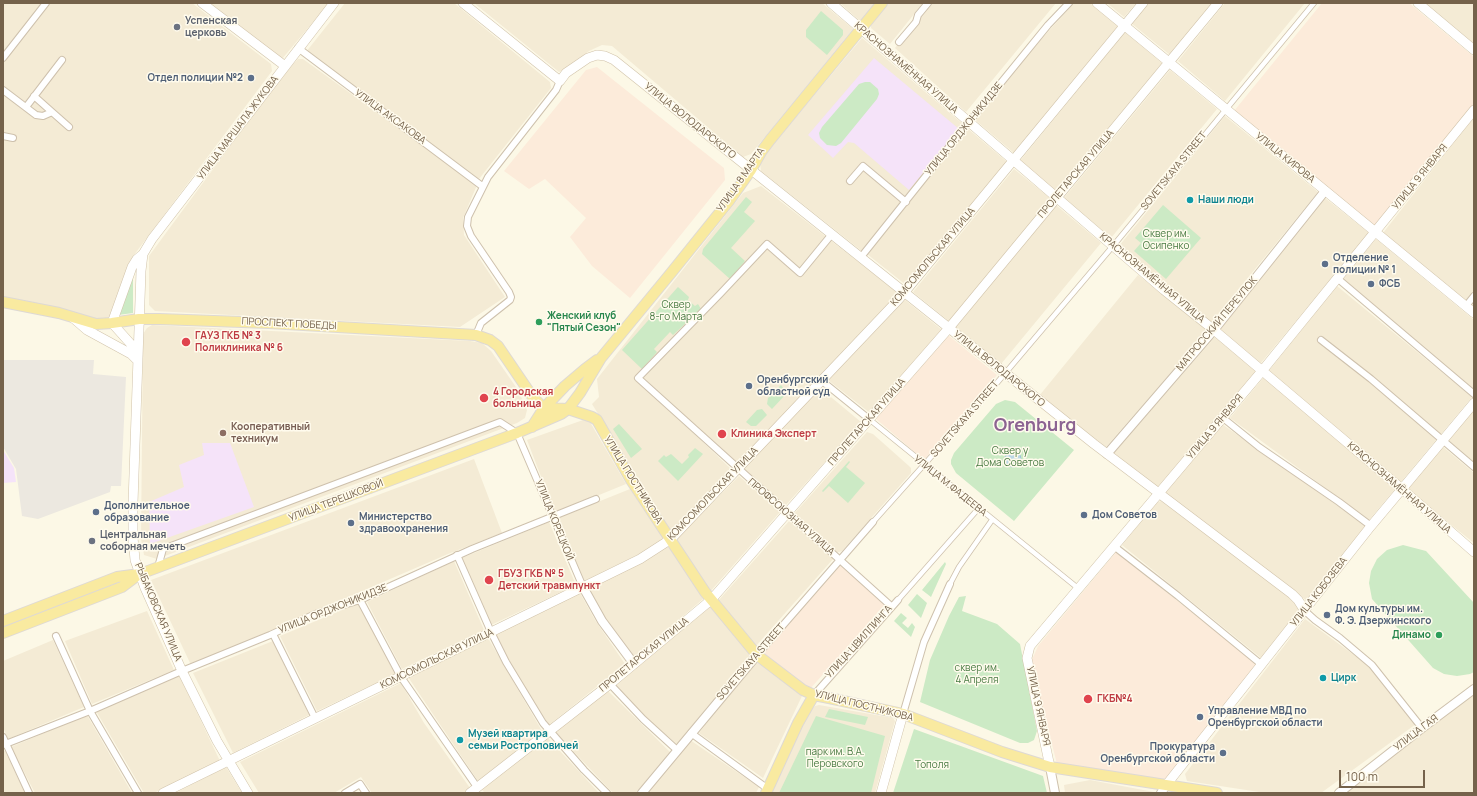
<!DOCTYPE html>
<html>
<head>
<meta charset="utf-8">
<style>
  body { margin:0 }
  #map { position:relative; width:1477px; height:796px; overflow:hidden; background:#fcf8e6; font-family:Manrope,sans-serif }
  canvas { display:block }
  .frame { position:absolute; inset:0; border:4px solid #75624b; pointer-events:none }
  .scale { position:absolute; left:1339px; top:770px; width:86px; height:18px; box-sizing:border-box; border:2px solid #75624b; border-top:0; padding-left:5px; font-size:12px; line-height:14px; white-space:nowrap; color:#75624b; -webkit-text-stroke:3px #fffbed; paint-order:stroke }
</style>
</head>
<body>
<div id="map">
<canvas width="1477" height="796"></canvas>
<div class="frame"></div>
<div class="scale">100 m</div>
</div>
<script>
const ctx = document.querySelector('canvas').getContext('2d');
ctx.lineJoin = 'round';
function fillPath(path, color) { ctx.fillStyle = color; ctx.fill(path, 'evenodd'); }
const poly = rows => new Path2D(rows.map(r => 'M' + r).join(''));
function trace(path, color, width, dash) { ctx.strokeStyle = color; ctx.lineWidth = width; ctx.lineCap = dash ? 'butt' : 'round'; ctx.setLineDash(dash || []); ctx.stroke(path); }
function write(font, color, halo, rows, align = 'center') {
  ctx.font = font + ' Manrope,sans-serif'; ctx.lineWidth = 3; ctx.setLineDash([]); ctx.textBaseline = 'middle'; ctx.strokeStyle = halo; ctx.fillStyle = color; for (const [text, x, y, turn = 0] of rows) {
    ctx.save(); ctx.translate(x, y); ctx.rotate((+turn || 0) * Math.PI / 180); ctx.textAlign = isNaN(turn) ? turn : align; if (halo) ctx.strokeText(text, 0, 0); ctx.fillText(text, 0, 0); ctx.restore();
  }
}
const residential = poly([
  [3,3,192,3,271,64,272,71,134,255,109,318,97,320,3,297],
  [209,3,329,3,282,59],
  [345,3,454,3,550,82,551,88,479,179,306,52],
  [474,3,822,3,853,29,751,154,743,157,612,46,602,45,589,51,567,69,559,72],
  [840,3,876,3,863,20,859,20],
  [887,3,923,3,890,44,871,28,871,22],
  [932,3,1056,3,966,112,895,48],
  [1074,3,1090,3,1118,26,1014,153,974,119,1018,65],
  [1107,3,1136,3,1124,17],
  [1147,3,1213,3,1170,55,1131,23],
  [1225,3,1305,3,1225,101,1178,61],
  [1425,3,1474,3,1474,44],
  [1125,32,1162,63,1056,191,1020,161],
  [862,38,964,125,863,252,761,171,760,164,761,159],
  [298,59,303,59,477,185,463,218,464,235,505,297,460,327,155,311,149,305,149,256,281,77],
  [1170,70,1217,109,1111,238,1064,198],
  [1225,116,1318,192,1211,323,1119,246],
  [1474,117,1474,291,1466,301,1383,233],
  [967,128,1007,162,906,285,867,254],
  [1014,169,1051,199,950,322,913,292],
  [761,186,898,293,737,464,638,375,634,376,731,469,671,532,592,404,599,397,597,379,743,193],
  [1325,198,1369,233,1260,364,1219,329],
  [1056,205,1101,243,1001,364,956,327],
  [1376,239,1474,320,1474,390,1342,279],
  [1138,275,1208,330,1106,447,1039,396],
  [1337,286,1472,397,1400,483,1268,372],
  [905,300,942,330,870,413,828,380],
  [152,325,470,341,482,343,491,351,518,390,527,410,525,418,517,423,157,559,144,555,141,539,143,334,147,328],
  [1215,337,1257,371,1158,487,1114,453],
  [1264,377,1395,489,1369,520,1230,418],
  [820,388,861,422,785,506,742,468],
  [1474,409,1474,463,1448,440],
  [583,420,590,422,626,484,555,513,527,440],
  [1222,424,1366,526,1307,601,1165,493],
  [867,432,873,434,909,466,911,468,911,473,842,551,836,553,794,516,794,514],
  [1442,446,1474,473,1474,543,1406,489],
  [474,459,502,533,448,554,191,665,151,580],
  [739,476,780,512,709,593,676,540],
  [630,489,663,538,651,548,584,581,558,518],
  [1161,501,1296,601,1300,609,1261,658,1122,545,1156,503],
  [790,520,834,558,755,647,718,601],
  [549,522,576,585,491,625,462,558],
  [669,546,703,599,634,658,606,619,588,589],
  [454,561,484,630,402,669,367,602],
  [580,593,595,620,625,664,549,725,525,690,495,634],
  [359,603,395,674,317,711,280,636],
  [709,605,750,655,677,744,645,717,614,684],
  [147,611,174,670,92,704,65,641],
  [1305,619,1373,669,1416,724,1321,793,1266,793,1187,781,1185,774],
  [488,638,542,731,478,781,408,677],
  [53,640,84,707,8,739,3,727,3,661],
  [273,641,309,715,233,753,193,673],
  [755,661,802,696,763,778,699,733],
  [179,675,220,761,154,793,144,793,96,711],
  [401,683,424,723,470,788,464,793,372,793,361,777,334,793,259,793,240,762],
  [607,690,670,752,636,793,613,793,554,731],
  [1474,694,1474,793,1345,793,1345,789],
  [819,705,893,718,895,721,875,793,770,793,809,713,815,706],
  [87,715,132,793,35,793,11,747],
  [547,737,599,793,485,793,481,789],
  [690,740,759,787,756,793,646,793],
  [3,751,5,751,25,793,3,793],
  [226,767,242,793,175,793],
  [1090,780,1154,792,1154,793,1065,793,1064,785]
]);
const commercial = poly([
  [1322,3,1409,3,1474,57,1474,104,1375,226,1234,111],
  [597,67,724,168,725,180,630,298,592,266,570,237,586,218,545,179,529,189,504,171,586,70],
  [948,335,997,375,924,460,875,418],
  [1116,552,1257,664,1166,780,1057,764,1031,662,1038,646],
  [840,564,885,604,810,689,761,653]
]);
const industrial = poly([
  [3,360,94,360,93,374,126,377,121,486,111,486,110,492,38,519,22,516,16,469,3,447]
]);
const education = poly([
  [874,58,959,129,909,190,854,143,848,142,833,158,808,135],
  [202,443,230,443,254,507,150,544,149,502,184,487,179,465,204,455],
  [3,450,14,468,16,482,3,483]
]);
const green = poly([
  [821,11,843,30,843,35,827,55,806,37,806,30],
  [865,82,870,82,878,89,879,94,877,99,841,143,836,146,827,145,820,138,819,133,822,127,859,84],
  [746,197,752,202,744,212,755,221,731,248,745,261,730,279,702,254,703,249],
  [1163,205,1201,238,1166,279,1134,251,1141,243,1135,238],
  [133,273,133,313,118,315],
  [678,287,689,297,688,300,695,306,698,304,701,309,673,335,670,332,654,349,657,352,642,369,622,350,677,288],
  [781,385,786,392,786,394,772,409,767,404,768,398],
  [1005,400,1015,402,1074,450,1014,521,956,473,951,464,951,460,954,453,996,404],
  [762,409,767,415,756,426,751,426,746,422,757,410],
  [619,424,642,449,631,458,613,429],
  [695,448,703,454,678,481,658,461,664,455,666,457,671,454,682,464,689,457,688,455],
  [849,461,850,462,846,467,865,483,848,503,829,486,823,492,822,491],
  [1403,545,1426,551,1474,603,1474,672,1470,674,1457,676,1444,674,1433,668,1372,599,1369,583,1371,571,1377,559,1387,550],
  [945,562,946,564,931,597,922,590],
  [917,594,927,603,921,618,908,605],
  [966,596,962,611,997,624,1020,644,1037,731,1034,740,1028,743,1020,743,920,702,930,660,949,616,959,597],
  [901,613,907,618,902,623,908,628,912,623,915,627,911,637,894,621],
  [829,709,868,717,865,725,825,717],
  [816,716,885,736,871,793,779,793],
  [914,729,1043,776,1047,793,893,793]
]);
const water = poly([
  '1005 459a8 8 0 1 1 16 0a8 8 0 1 1-16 0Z'
]);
const pedestrian = poly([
  [869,419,1079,589],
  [873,522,996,384,1113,246,1314,3],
  [950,584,959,567,992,520],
  [898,600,978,509]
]);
const minor = poly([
  [899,42,916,22,918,15,928,3],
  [298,48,482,186],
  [3,58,46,3],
  [3,90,36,115,43,116,52,112,69,127],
  [34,96,52,112],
  [26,107,62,60],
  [3,136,13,138],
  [850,181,863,166,906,202],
  [832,234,800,273,767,244,720,294,638,378,891,606],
  [861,257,969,122,1048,25,1069,3],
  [1337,278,1474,394],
  [1466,306,1474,296],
  [476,335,481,323,510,300,511,297,509,292,471,236,467,226,468,217,488,177,556,90,560,81],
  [1321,340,1371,379,1474,467],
  [822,381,869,419],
  [1223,418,1259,447,1339,502,1371,526],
  [1115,547,1178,596,1262,665],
  [457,555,491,632,506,662,543,723,584,770,607,793],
  [158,567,163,549,500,422,517,433,583,587],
  [360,600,401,677,477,787],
  [1305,611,1315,620,1340,638,1372,665,1422,728],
  [273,634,315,718],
  [56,636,90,711,138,793],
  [757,655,873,522],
  [610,684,643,719,677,750],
  [814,695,898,600],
  [903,714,924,642,950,584],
  [691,733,768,789],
  [3,737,29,793],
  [3,745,90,711,177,673,270,635,315,614,360,600,472,549,596,499],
  [345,793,360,784,366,793]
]);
const tertiary = poly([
  [1107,454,1214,330,1325,191],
  [583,587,602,621,634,664],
  [1050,767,1055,793],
  [642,793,757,655],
  [1161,793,1167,784],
  [1339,793,1422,728,1474,689]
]);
const secondary = poly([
  [202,3,285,66],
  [463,3,560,81,566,73,588,58,597,55,605,56,614,60,1094,444,1292,594,1298,600,1305,611],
  [831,3,1164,290,1214,330,1402,489,1474,552],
  [1097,3,1474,313],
  [1418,3,1474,50],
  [72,317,87,330,131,354,137,360],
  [138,352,112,323,132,267,137,259,143,254],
  [1050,767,1027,658,1030,646,1262,371,1474,110],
  [1167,784,1371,526,1474,403],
  [163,793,640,559,671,539,899,299,1143,3],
  [248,793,217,741,182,671,145,588,135,560,133,537,133,503,141,271,143,254,152,239,334,3],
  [470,793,610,684,711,600,949,328,1218,3],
  [881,793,903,714]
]);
const primary = poly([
  [3,302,59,313,96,324,112,323,139,319,159,319,269,323,476,335,490,340,498,346,532,396,547,412],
  [544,408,568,409,592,417,597,420,631,480,705,592,757,655,803,690,814,695,829,698,903,714,1002,752,1050,767,1217,793],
  [532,427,544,408,565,386,585,369,597,360],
  [3,621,117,577,140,574,517,433,561,414,568,409,580,393,601,358,671,273,729,201,751,170,761,152,770,140,882,3],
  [3,633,122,587,138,575],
  [766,793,798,723,814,695]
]);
const markers = [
  [177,27,4,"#6b7280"],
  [251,78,4,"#5c6f8a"],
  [1190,200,4,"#0f9aa8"],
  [1325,264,4,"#5c6f8a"],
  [1371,284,4,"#5c6f8a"],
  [539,322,4,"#2e9e5b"],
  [186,342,5,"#e0444e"],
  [749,386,4,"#5c6f8a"],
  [484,398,5,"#e0444e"],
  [223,433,4,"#8d6e63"],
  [722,434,5,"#e0444e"],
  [96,512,4,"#5c6f8a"],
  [1084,515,4,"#5c6f8a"],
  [351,523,4,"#5c6f8a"],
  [92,541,4,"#6b7280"],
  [489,580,5,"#e0444e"],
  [1327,615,4,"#5c6f8a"],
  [1439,635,4,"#2e9e5b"],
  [1323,678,4,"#0f9aa8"],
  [1088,699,5,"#e0444e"],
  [1200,717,4,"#5c6f8a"],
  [460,740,4,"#0f9aa8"],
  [1223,753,4,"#5c6f8a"]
];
const worshipNames = [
  ["Успенская",185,21],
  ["церковь",185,33],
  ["Центральная",100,535],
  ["соборная мечеть",100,547]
];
const streetNames = [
  ["КРАСНОЗНАМЁННАЯ УЛИЦА",906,68,41],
  ["УЛИЦА АКСАКОВА",390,117,36],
  ["УЛИЦА ВОЛОДАРСКОГО",690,121,39],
  ["УЛИЦА МАРШАЛА ЖУКОВА",238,128,-53],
  ["УЛИЦА ОРДЖОНИКИДЗЕ",964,129,-51],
  ["УЛИЦА КИРОВА",1285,158,39],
  ["SOVETSKAYA STREET",1174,171,-51],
  ["ПРОЛЕТАРСКАЯ УЛИЦА",1076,174,-50],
  ["УЛИЦА 9 ЯНВАРЯ",1420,177,-51],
  ["УЛИЦА 8 МАРТА",741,180,-55],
  ["КОМСОМОЛЬСКАЯ УЛИЦА",933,257,-50],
  ["КРАСНОЗНАМЁННАЯ УЛИЦА",1152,278,40],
  ["ПРОСПЕКТ ПОБЕДЫ",289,324,3],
  ["МАТРОССКИЙ ПЕРЕУЛОК",1217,324,-50],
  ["УЛИЦА ВОЛОДАРСКОГО",999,369,39],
  ["SOVETSKAYA STREET",965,419,-49],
  ["ПРОЛЕТАРСКАЯ УЛИЦА",867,422,-49],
  ["УЛИЦА 9 ЯНВАРЯ",1215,427,-50],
  ["УЛИЦА ПОСТНИКОВА",633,480,58],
  ["УЛИЦА М.ФАДЕЕВА",950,486,39],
  ["КРАСНОЗНАМЁННАЯ УЛИЦА",1399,488,41],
  ["КОМСОМОЛЬСКАЯ УЛИЦА",713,494,-46],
  ["УЛИЦА ТЕРЕШКОВОЙ",336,501,-21],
  ["ПРОФСОЮЗНАЯ УЛИЦА",791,517,41],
  ["УЛИЦА КОРЕЦКОЙ",554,520,68],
  ["УЛИЦА КОБОЗЕВА",1319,592,-52],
  ["УЛИЦА ОРДЖОНИКИДЗЕ",333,609,-22],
  ["РЫБАКОВСКАЯ УЛИЦА",158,612,67],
  ["УЛИЦА ЦВИЛЛИНГА",859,642,-48],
  ["ПРОЛЕТАРСКАЯ УЛИЦА",644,655,-39],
  ["КОМСОМОЛЬСКАЯ УЛИЦА",437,659,-26],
  ["SOVETSKAYA STREET",751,662,-49],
  ["УЛИЦА ПОСТНИКОВА",864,706,14],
  ["УЛИЦА 9 ЯНВАРЯ",1038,706,78],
  ["УЛИЦА ГАЯ",1416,733,-37]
];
const serviceNames = [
  ["Отдел полиции №2",243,78,"right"],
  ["Отделение",1333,258],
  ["полиции № 1",1333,270],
  ["ФСБ",1379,284],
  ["Оренбургский",757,380],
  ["областной суд",757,392],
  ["Дополнительное",104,506],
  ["образование",104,518],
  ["Дом Советов",1092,515],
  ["Министерство",359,517],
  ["здравоохранения",359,529],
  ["Дом культуры им.",1335,609],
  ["Ф. Э. Дзержинского",1335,621],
  ["Управление МВД по",1208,711],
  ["Оренбургской области",1208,723],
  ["Прокуратура",1215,747,"right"],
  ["Оренбургской области",1215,759,"right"]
];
const cultureNames = [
  ["Наши люди",1198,200],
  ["Цирк",1331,678],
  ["Музей квартира",468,734],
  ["семьи Ростроповичей",468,746]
];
const parkNames = [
  ["Сквер им.",1166,234],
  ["Осипенко",1166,246],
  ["Сквер",676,305],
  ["8-го Марта",676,317],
  ["Сквер у",1010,451],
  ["Дома Советов",1010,463],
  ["сквер им.",977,668],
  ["4 Апреля",977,680],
  ["парк им. В.А.",835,752],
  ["Перовского",835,764],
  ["Тополя",932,765]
];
const leisureNames = [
  ["Женский клуб",547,316],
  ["\"Пятый Сезон\"",547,328],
  ["Динамо",1431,635,"right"]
];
const healthNames = [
  ["ГАУЗ ГКБ № 3",195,336],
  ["Поликлиника № 6",195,348],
  ["4 Городская",493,392],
  ["больница",493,404],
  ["Клиника Эксперт",731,434],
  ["ГБУЗ ГКБ № 5",498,574],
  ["Детский травмпункт",498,586],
  ["ГКБ№4",1097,699]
];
const educationNames = [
  ["Кооперативный",231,427],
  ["техникум",231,439]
];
const townNames = [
  ["Orenburg",1035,426]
];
fillPath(residential, '#f4ebd5');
fillPath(commercial, '#fcebda');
fillPath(industrial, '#ece8e0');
fillPath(education, '#f5e3f9');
fillPath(green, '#cceac5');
fillPath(water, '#bbd7e6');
trace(water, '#a1c4d7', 1);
trace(pedestrian, '#cec1ad', 6);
trace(minor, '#cec1ad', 8);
trace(tertiary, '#cec1ad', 10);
trace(secondary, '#d1c3aa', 10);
trace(primary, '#ded9d4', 12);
trace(pedestrian, '#fff', 4.5);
trace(minor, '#fff', 6);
trace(tertiary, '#fff', 8);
trace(secondary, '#fff', 9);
trace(primary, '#f9eaa0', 10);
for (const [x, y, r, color] of markers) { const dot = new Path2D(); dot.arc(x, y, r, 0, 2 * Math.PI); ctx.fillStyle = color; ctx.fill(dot); trace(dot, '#fffbed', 1.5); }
write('bold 10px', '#5b616d', '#fffbed', worshipNames, 'left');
write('10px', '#75624b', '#fffbed', streetNames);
write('bold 10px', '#4e5e75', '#fffbed', serviceNames, 'left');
write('bold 10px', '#0d838f', '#fffbed', cultureNames, 'left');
write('10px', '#497b43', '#fffbed', parkNames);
write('bold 10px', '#27864d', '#fffbed', leisureNames, 'left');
write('bold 10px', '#be3a42', '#fffbed', healthNames, 'left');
write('bold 10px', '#785e54', '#fffbed', educationNames, 'left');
write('bold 18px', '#8c6392', '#fffbed', townNames);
</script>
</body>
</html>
